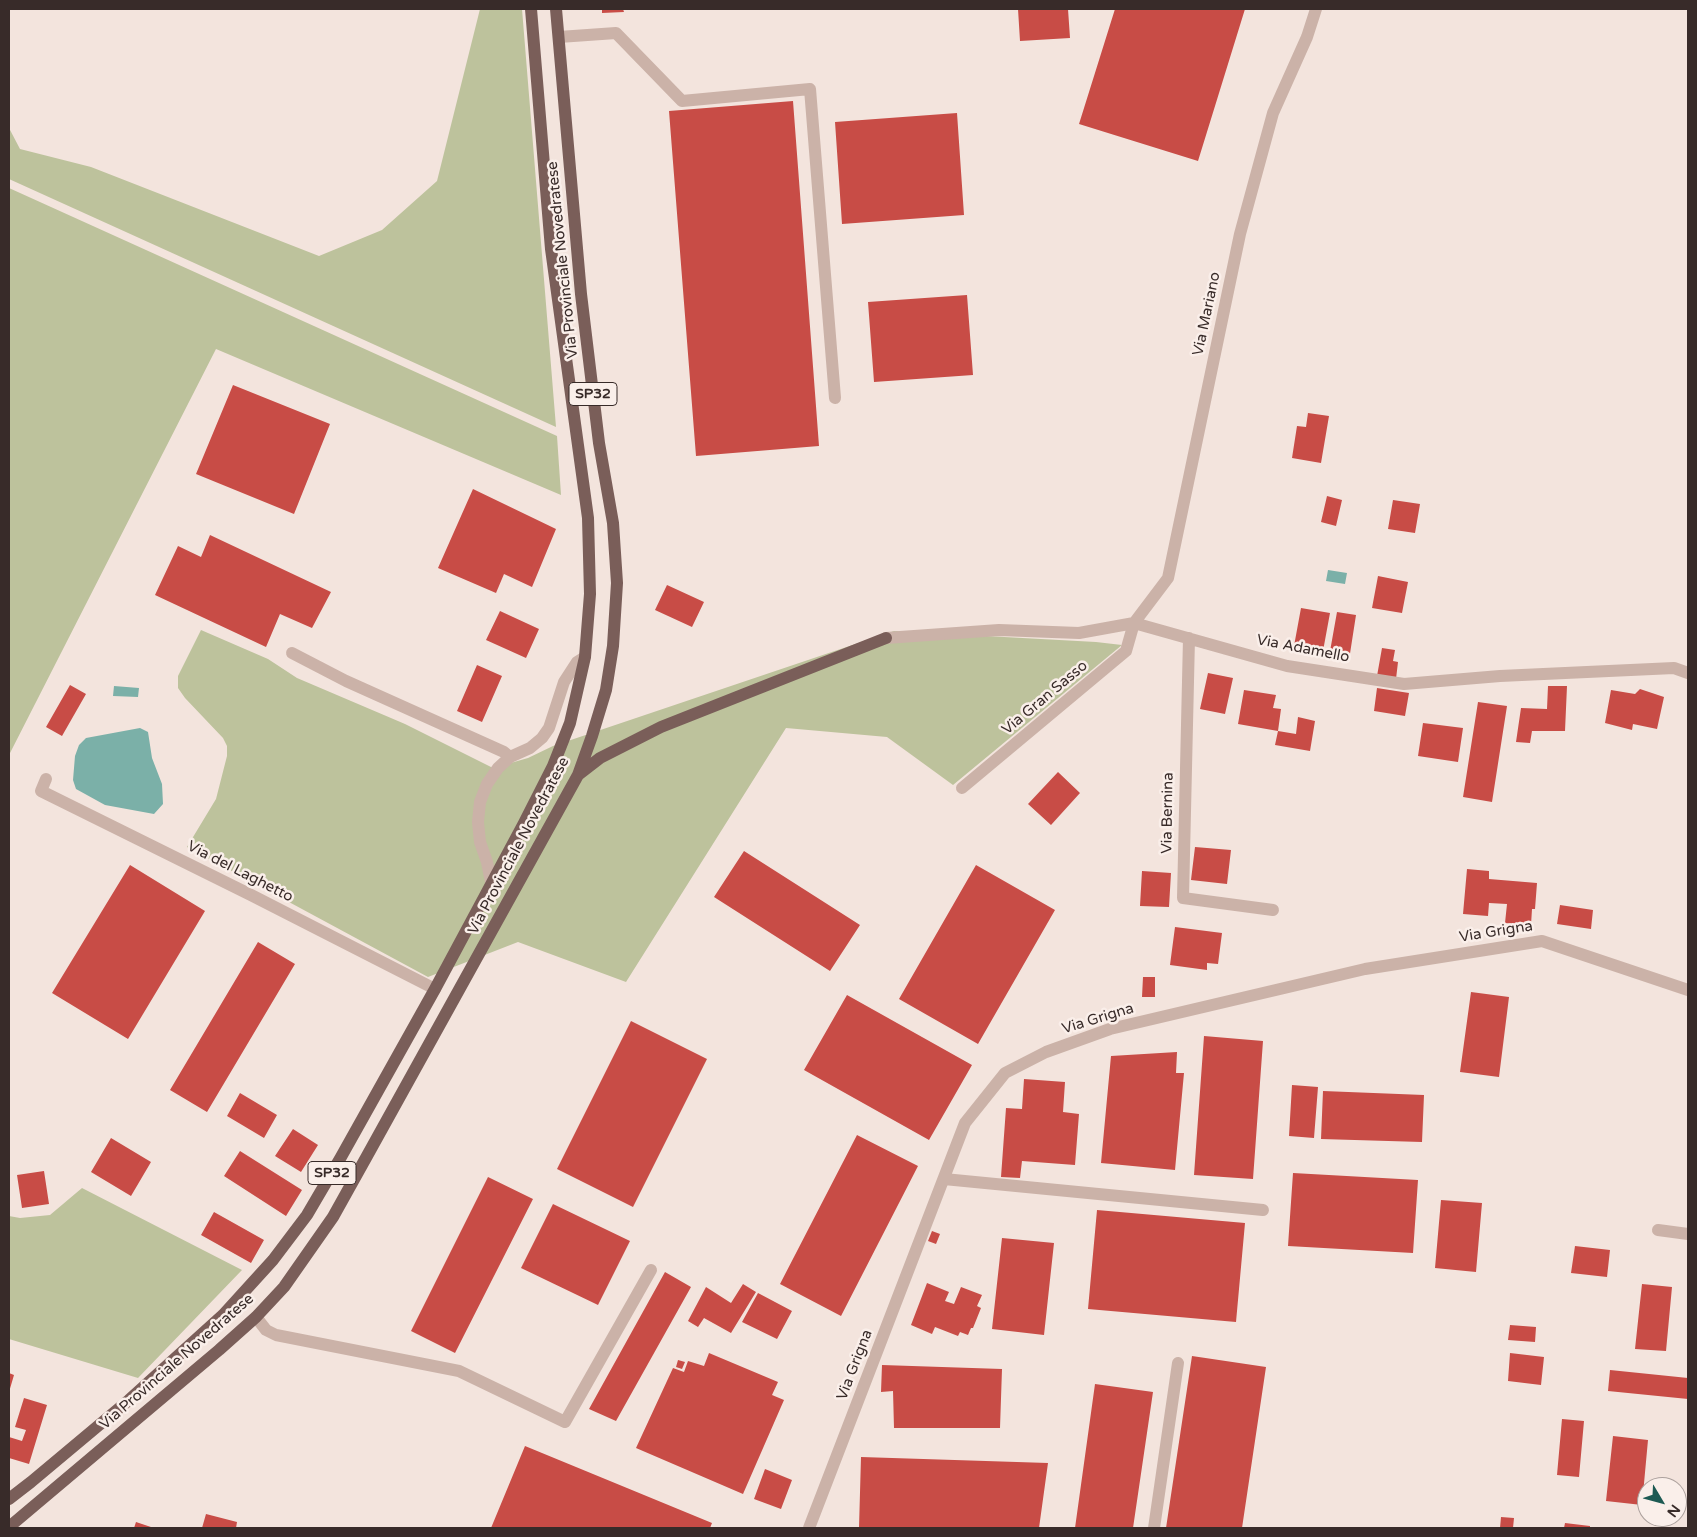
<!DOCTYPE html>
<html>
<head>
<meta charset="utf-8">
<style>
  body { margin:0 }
  #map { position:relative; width:1697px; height:1537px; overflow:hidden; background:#f3e4dd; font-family:"Varela Round",sans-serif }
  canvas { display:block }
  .frame { position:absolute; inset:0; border:10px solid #382b29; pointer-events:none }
  .north { position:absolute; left:1637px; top:1477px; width:50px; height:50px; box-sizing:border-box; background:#faefea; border:1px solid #aca19d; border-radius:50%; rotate:127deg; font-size:14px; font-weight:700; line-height:20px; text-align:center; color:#382b29 }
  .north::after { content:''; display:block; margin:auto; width:18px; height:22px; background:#1d5a53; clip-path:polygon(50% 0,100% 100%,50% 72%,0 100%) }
</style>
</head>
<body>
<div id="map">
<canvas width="1697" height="1537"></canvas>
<div class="frame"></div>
<div class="north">N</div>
</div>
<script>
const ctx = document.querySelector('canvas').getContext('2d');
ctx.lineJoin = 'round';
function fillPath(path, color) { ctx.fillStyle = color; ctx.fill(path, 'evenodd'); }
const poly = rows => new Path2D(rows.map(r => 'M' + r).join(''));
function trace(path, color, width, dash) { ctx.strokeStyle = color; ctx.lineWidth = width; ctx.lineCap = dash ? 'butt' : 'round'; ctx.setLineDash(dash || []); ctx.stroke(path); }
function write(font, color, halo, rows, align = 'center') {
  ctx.font = font + ' "Varela Round",sans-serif'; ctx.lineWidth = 5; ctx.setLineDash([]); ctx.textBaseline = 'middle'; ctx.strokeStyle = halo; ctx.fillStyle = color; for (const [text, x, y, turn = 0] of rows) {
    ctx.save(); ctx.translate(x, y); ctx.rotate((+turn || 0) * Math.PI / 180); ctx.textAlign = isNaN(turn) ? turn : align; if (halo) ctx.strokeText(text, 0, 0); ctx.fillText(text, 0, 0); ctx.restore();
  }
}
const green = poly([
  [480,9,522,9,556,427,9,179,9,128,20,149,91,167,319,256,382,230,437,181],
  [9,188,557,436,561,495,216,349,9,755],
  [201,630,268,659,297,678,405,724,493,768,528,758,553,746,894,631,1096,642,1122,645,953,785,887,737,786,728,626,982,518,942,428,977,187,847,216,799,227,756,227,746,223,738,185,698,178,688,178,676],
  [82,1188,242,1270,138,1378,9,1339,9,1216,20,1218,50,1215]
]);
const water = poly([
  [1328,570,1347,573,1345,584,1326,581],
  [114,686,139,688,138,697,113,696],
  [140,728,148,732,152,758,162,784,163,804,154,814,105,805,76,789,73,780,75,756,79,745,86,738]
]);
const building = poly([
  [602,9,623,9,624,12,602,13],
  [1018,9,1068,9,1070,38,1020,41],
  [1115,9,1245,9,1198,161,1079,124],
  [793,101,819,446,696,456,669,111],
  [957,113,964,215,842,224,835,122],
  [967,295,973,375,874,382,868,302],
  [233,385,330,424,294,514,196,474],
  [1308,413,1329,416,1321,463,1292,458,1297,426,1306,427],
  [473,489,556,529,532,587,504,574,496,593,438,568],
  [1327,496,1342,500,1336,526,1321,522],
  [1393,500,1420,504,1415,533,1388,529],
  [210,535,331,592,312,628,280,614,266,647,155,595,178,546,201,557],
  [1378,576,1408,582,1402,613,1372,608],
  [667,585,704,602,692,627,655,610],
  [1301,608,1330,613,1323,651,1294,646],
  [500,611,539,629,526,658,486,640],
  [1337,612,1356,615,1349,660,1329,657],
  [1382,648,1395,650,1393,661,1398,662,1396,679,1377,676],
  [477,665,502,676,482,722,457,711],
  [1208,673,1233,678,1225,714,1200,709],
  [70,685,86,694,62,736,46,727],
  [1548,686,1567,686,1565,731,1532,731,1530,743,1516,742,1521,708,1547,709],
  [1377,688,1409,693,1405,716,1374,711],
  [1640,689,1664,697,1657,729,1633,724,1632,730,1605,723,1611,690,1635,694],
  [1244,690,1276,695,1273,708,1281,709,1278,731,1238,724],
  [1478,702,1507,706,1492,802,1463,797],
  [1298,717,1315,721,1310,751,1275,745,1278,731,1296,734],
  [1423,723,1463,728,1458,762,1418,756],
  [1058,772,1080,793,1051,825,1028,804],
  [1195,847,1231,850,1227,884,1191,880],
  [744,851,860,925,830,971,714,897],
  [130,865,205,911,128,1039,52,993],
  [976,865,1055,910,978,1044,899,999],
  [1467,869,1489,871,1489,879,1537,883,1535,909,1532,909,1531,925,1505,923,1507,904,1489,903,1488,916,1463,914],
  [1142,871,1171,873,1169,907,1140,906],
  [1560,905,1593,910,1591,929,1557,924],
  [1175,927,1222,933,1218,964,1207,963,1207,970,1170,965],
  [258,942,295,964,207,1112,170,1090],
  [1143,977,1155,977,1155,997,1142,997],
  [1471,992,1509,997,1499,1077,1460,1072],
  [847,995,972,1065,929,1140,804,1070],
  [631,1021,707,1059,633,1207,557,1169],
  [1204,1036,1263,1041,1253,1179,1194,1175],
  [1177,1052,1176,1073,1184,1073,1175,1170,1101,1163,1111,1056],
  [1024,1079,1065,1082,1063,1112,1079,1114,1075,1165,1022,1161,1020,1178,1001,1177,1006,1108,1022,1109],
  [1292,1085,1318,1087,1314,1138,1289,1136],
  [1323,1091,1424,1095,1422,1142,1321,1139],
  [240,1093,277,1115,264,1138,227,1116],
  [293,1129,318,1145,301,1172,275,1156],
  [857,1135,918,1166,841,1316,780,1284],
  [111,1138,151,1162,131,1196,91,1172],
  [240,1151,302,1190,286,1216,224,1176],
  [44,1171,49,1204,22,1208,17,1175],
  [1293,1173,1418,1180,1413,1253,1288,1246],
  [488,1177,533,1199,455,1353,411,1331],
  [1441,1200,1482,1203,1476,1272,1435,1268],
  [553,1204,630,1241,598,1305,521,1268],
  [1097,1210,1245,1223,1236,1322,1088,1309],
  [214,1212,264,1240,251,1263,201,1235],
  [932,1231,940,1234,936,1244,928,1241],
  [1002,1238,1054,1243,1044,1335,992,1329],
  [1575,1246,1610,1250,1607,1277,1571,1273],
  [665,1272,691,1287,616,1421,589,1409],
  [927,1283,949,1292,945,1301,954,1304,961,1287,982,1295,977,1306,981,1308,973,1328,971,1328,968,1335,960,1332,958,1336,935,1327,932,1334,911,1325],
  [743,1284,756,1292,731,1333,704,1318,698,1327,688,1321,706,1287,731,1303],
  [1642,1284,1672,1287,1666,1351,1635,1349],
  [758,1293,792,1311,777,1339,742,1322],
  [1510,1325,1536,1327,1535,1342,1508,1340],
  [709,1353,778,1382,772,1395,784,1400,743,1494,636,1448,673,1368,684,1372,688,1361,704,1366],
  [1510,1353,1544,1357,1541,1385,1508,1381],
  [1192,1356,1266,1367,1242,1528,1166,1528],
  [678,1360,685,1362,682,1369,676,1367],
  [882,1365,1002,1369,1000,1428,894,1428,893,1391,881,1392],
  [1610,1370,1688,1378,1688,1399,1608,1391],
  [9,1373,14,1375,9,1392],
  [1095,1384,1153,1392,1133,1528,1075,1528],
  [24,1398,47,1405,29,1464,9,1458,9,1437,22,1441,26,1430,15,1427],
  [1562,1419,1584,1421,1579,1477,1557,1475],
  [1613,1436,1648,1440,1642,1505,1606,1501],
  [525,1446,712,1523,710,1528,491,1528],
  [861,1457,1048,1463,1039,1528,859,1528],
  [765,1469,792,1480,781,1509,754,1499],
  [206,1514,237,1522,236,1528,202,1528],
  [1501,1517,1514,1518,1513,1528,1500,1528],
  [136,1522,154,1528,134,1528],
  [1565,1523,1590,1526,1590,1528,1564,1528]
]);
const minor = poly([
  [559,37,616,33,682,101,810,89,835,398],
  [886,638,999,630,1079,633,1134,623,1287,666,1404,684,1500,676,1674,668,1688,673],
  [1189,638,1183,898,1273,910],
  [292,653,346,681,504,752,510,757],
  [46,779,41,791,251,895,435,989],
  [962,788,1126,651,1134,623,1168,578,1240,234,1273,113,1307,37,1316,9],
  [491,882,487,862,480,842,478,822,480,802,487,784,498,768,510,757,530,748,542,738,549,728,564,682,577,662,585,657],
  [944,1179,1263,1210],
  [1658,1230,1688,1234],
  [256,1317,266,1330,276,1335,459,1371,565,1422,651,1270],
  [809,1528,965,1123,1005,1073,1046,1052,1110,1029,1365,969,1542,941,1688,990],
  [1154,1528,1178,1363]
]);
const major = poly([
  [578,775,600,758,661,727,886,638],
  [9,1499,31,1482,129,1400,223,1315,273,1260,307,1215,341,1157,435,989,524,823,553,766,570,723,585,657,590,594,588,518,551,249,531,9],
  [9,1527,219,1350,256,1317,284,1287,333,1217,367,1156,578,775,592,736,606,690,613,646,617,583,613,523,599,443,581,294,556,9]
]);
const shields = [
  [593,394,48],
  [332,1173,48]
];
const shieldNames = [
  ["SP32",593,394],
  ["SP32",332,1173]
];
const streetNames = [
  ["Via Provinciale Novedratese",563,260,-96],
  ["Via Mariano",1207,314,-78],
  ["Via Adamello",1303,649,11],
  ["Via Gran Sasso",1045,698,-40],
  ["Via Bernina",1168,813,-89],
  ["Via Provinciale Novedratese",519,846,-62],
  ["Via del Laghetto",240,872,27],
  ["Via Grigna",1496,932,-9],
  ["Via Grigna",1098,1019,-17],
  ["Via Provinciale Novedratese",177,1362,-41],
  ["Via Grigna",855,1365,-69]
];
fillPath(green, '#bdc29c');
fillPath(water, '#7bb0a8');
fillPath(building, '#c84c46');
trace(minor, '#cbb2a8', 12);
trace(major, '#7a5e59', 12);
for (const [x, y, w] of shields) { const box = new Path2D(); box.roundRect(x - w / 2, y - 11.5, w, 23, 4); ctx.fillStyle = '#faefea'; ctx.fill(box); trace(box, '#382b29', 1); }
write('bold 14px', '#382b29', null, shieldNames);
write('15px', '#382b29', '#faefea', streetNames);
</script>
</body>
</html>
